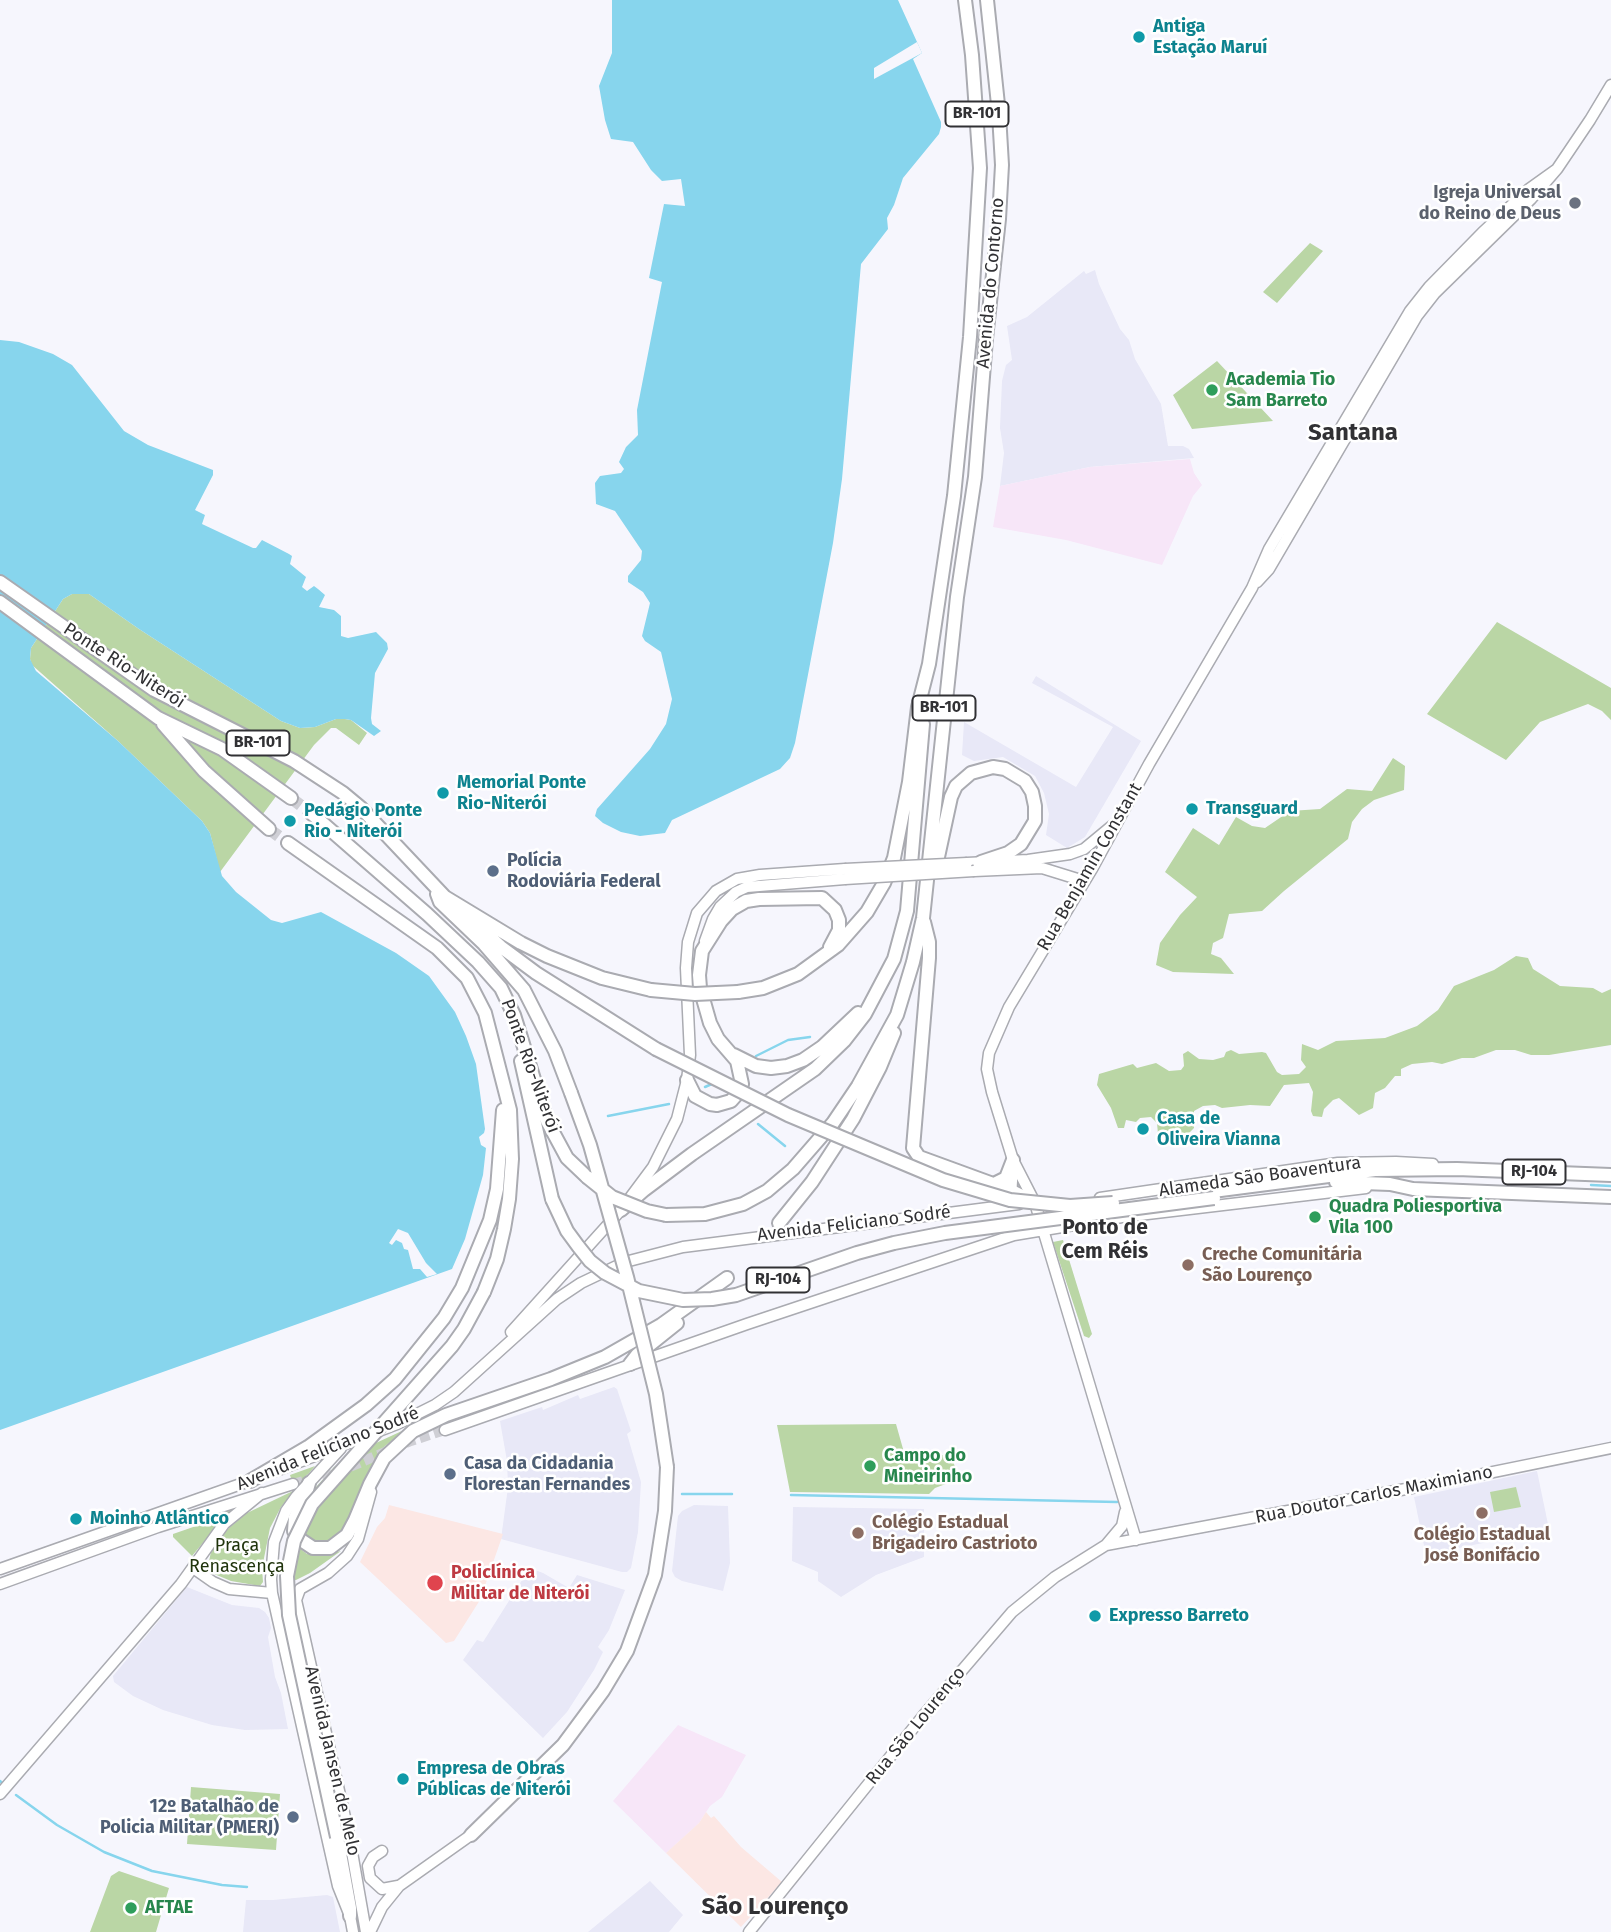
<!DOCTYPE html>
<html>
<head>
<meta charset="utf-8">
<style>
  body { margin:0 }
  canvas { display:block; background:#f6f6fd }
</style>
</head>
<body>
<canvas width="1611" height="1932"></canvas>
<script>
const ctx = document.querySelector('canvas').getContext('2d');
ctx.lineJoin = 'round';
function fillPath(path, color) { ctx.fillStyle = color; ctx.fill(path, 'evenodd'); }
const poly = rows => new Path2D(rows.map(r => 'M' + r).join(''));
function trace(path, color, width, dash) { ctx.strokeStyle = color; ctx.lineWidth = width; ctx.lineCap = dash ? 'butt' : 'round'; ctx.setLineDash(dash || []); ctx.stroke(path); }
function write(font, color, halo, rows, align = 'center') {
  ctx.font = font + ' "Fira Sans",sans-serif'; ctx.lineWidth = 5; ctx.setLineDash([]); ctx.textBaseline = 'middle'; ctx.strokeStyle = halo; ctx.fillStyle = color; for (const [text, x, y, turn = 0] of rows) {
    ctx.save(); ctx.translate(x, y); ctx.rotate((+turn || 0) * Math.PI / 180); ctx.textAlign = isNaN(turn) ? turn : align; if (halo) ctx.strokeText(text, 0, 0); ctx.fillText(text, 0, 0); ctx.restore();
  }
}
const built = poly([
  [1095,270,1099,284,1120,329,1129,340,1135,359,1161,404,1168,446,1183,446,1189,449,1194,458,1090,467,1000,486,1004,453,1000,428,1002,381,1006,365,1012,360,1007,326,1027,317,1084,271,1086,274],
  [1036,676,1141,741,1085,837,1067,848,1046,835,1049,814,1044,793,1035,776,1003,757,974,761,962,755,964,722,1076,787,1113,727,1032,683],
  [614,1387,617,1389,631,1431,627,1434,641,1482,638,1532,631,1568,627,1572,622,1572,501,1539,508,1487,507,1461,500,1421,542,1407,543,1410,578,1395,580,1399],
  [1537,1471,1549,1529,1426,1555,1414,1497],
  [694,1505,728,1506,730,1563,723,1591,682,1581,675,1577,672,1571,678,1516,682,1511],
  [793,1507,924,1509,924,1557,876,1575,841,1597,818,1581,818,1572,792,1561],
  [535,1570,543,1573,569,1588,577,1575,625,1590,609,1630,598,1647,603,1652,594,1670,567,1712,543,1738,463,1660,477,1640,483,1642,524,1577],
  [187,1587,232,1605,259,1608,265,1612,269,1618,271,1628,268,1637,275,1677,281,1693,288,1729,245,1730,212,1725,163,1710,133,1696,114,1682,113,1676],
  [650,1881,683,1915,669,1932,588,1932],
  [327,1895,333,1897,340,1932,243,1932,246,1900,273,1900]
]);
const industrial = poly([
  [1190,459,1194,473,1202,485,1193,496,1162,565,1066,540,993,527,1000,486,1090,467],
  [678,1725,746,1755,722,1797,710,1806,699,1823,666,1853,613,1801]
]);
const medical = poly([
  [389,1505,503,1534,480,1600,454,1641,446,1643,360,1562,377,1527,385,1518],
  [706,1812,711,1818,714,1816,741,1847,782,1882,741,1927,666,1853,699,1823]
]);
const green = poly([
  [1310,243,1323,251,1277,303,1263,292],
  [1217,361,1232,377,1273,421,1192,429,1173,395],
  [72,594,89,594,139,629,281,721,300,728,315,727,336,719,345,719,351,720,367,733,359,745,336,728,331,728,314,745,220,872,210,833,202,821,118,741,32,665,30,659,31,648,63,599],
  [1497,622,1611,688,1611,720,1602,711,1588,704,1540,722,1506,760,1427,714],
  [1393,758,1405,766,1404,790,1374,800,1362,809,1352,822,1348,839,1284,891,1262,911,1229,914,1223,938,1213,943,1211,954,1221,958,1234,974,1173,972,1156,965,1160,943,1180,915,1197,897,1165,872,1193,828,1219,845,1236,817,1252,826,1265,828,1290,811,1320,809,1347,789,1372,791],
  [1516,956,1528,958,1533,969,1560,986,1593,988,1602,993,1611,989,1611,1045,1549,1055,1531,1055,1515,1050,1496,1050,1474,1058,1462,1058,1442,1064,1432,1062,1412,1064,1401,1069,1401,1076,1395,1076,1385,1088,1375,1093,1373,1108,1359,1115,1339,1098,1333,1100,1324,1109,1322,1117,1313,1116,1311,1111,1313,1092,1309,1083,1284,1085,1270,1106,1250,1105,1222,1108,1215,1105,1203,1106,1194,1111,1194,1128,1189,1133,1178,1135,1158,1134,1157,1123,1151,1117,1140,1118,1136,1122,1126,1120,1124,1128,1118,1128,1111,1108,1097,1085,1099,1074,1133,1064,1137,1068,1156,1063,1169,1071,1181,1070,1184,1066,1183,1054,1188,1051,1199,1059,1213,1060,1224,1057,1226,1052,1231,1050,1239,1054,1262,1052,1266,1053,1277,1072,1282,1075,1299,1074,1306,1067,1301,1060,1302,1044,1318,1050,1336,1041,1385,1038,1417,1026,1438,1010,1454,986,1494,970],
  [1063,1240,1092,1334,1089,1338,1084,1336,1053,1242],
  [896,1424,905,1456,951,1455,959,1479,935,1488,929,1494,790,1492,777,1425],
  [404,1430,384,1447,375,1461,349,1524,332,1542,312,1543,304,1535,303,1529,304,1507,316,1487,334,1467,350,1455],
  [315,1466,281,1507,270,1528,262,1568,263,1582,260,1586,231,1581,207,1571,212,1547,229,1528,247,1513,295,1490,290,1475],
  [1516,1487,1521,1507,1494,1512,1490,1492],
  [233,1507,234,1509,221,1521,192,1556,173,1537,173,1534,199,1525,215,1515],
  [291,1535,298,1547,307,1554,320,1556,341,1551,310,1573,296,1580,283,1582,282,1566],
  [191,1787,280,1794,276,1850,187,1844],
  [119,1871,169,1888,156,1932,90,1932,111,1876]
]);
const water = poly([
  [612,0,898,0,922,53,913,59,941,122,941,127,939,134,903,178,894,205,887,218,888,229,861,264,842,479,833,543,795,743,790,758,780,769,672,820,665,833,640,836,621,832,603,823,595,816,597,809,650,749,666,724,672,699,661,652,645,641,642,636,650,603,643,592,628,582,628,576,641,560,642,551,615,511,596,504,595,483,600,476,621,473,624,469,619,462,626,447,638,435,637,410,662,282,649,278,664,204,685,206,681,179,662,181,651,170,633,142,611,139,605,120,599,86,612,53],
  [0,340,19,342,53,354,72,365,124,431,148,445,213,470,213,475,195,510,205,515,202,524,253,548,256,548,262,540,289,554,292,556,290,564,306,577,302,587,307,591,314,586,318,589,325,595,319,607,334,610,341,616,341,636,348,638,376,632,387,643,388,649,375,673,371,718,372,724,381,731,374,736,351,720,345,719,336,719,315,727,300,728,281,721,139,629,89,594,72,594,63,599,31,648,30,659,36,671,118,741,202,821,210,833,222,876,236,892,271,920,282,923,321,912,396,953,429,976,455,1012,466,1036,476,1064,485,1129,484,1133,479,1137,481,1145,486,1148,483,1175,465,1239,452,1269,0,1430]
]);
const pier = poly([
  [917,42,922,53,874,79,874,68],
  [398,1229,408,1233,426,1263,437,1274,427,1277,420,1269,413,1269,408,1250,404,1249,402,1243,396,1240,392,1245,389,1243]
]);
const stream = poly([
  [756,1056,788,1040,810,1037],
  [705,1087,714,1083],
  [608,1116,669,1104],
  [758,1124,785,1146],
  [1591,1185,1611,1186],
  [682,1494,732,1494],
  [791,1495,1117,1502],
  [0,1781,2,1783],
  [16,1795,57,1825,104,1852,152,1871,222,1885,247,1887]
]);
const majorTunnel = poly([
  [293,1484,345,1469,411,1441,445,1430]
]);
const highwayTunnel = poly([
  [291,798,311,813],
  [269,829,288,843]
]);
const major = poly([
  [1257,582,1269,569,1417,316,1435,293,1531,199,1557,169,1590,120,1611,85],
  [967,863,1028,860,1070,854,1084,849,1113,825],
  [974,871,1042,868,1084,881],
  [705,941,713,919,720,907,736,892,747,887,845,879],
  [1011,1198,1013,1164],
  [1100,1198,1338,1163,1396,1162,1433,1164],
  [511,1332,621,1210,653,1167,677,1119,687,1080,690,1055,686,968,688,942,697,913,716,891,737,879,760,875,845,869],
  [445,1430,747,1324,1014,1235,1122,1217,1366,1188],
  [341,1448,296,1497,286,1511,274,1542,271,1579,272,1593,338,1886,350,1916,353,1932],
  [276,1471,397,1424,435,1405,454,1392,557,1299,581,1283,625,1262,683,1247,1019,1204],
  [1136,1540,1035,1203,1013,1160,992,1092,987,1069,989,1053,1009,1007,1092,869,1149,764,1252,588,1269,549,1410,311,1429,287,1482,233,1529,189,1557,169],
  [1106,1545,1454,1480,1611,1448],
  [193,1568,213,1582,229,1589,272,1593],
  [0,1569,255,1479],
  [0,1584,158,1527,293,1484],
  [0,1794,181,1584,224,1524,262,1493],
  [382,1851,373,1857,368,1866,370,1878,382,1889,398,1886],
  [366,1932,349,1835,296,1600,300,1589,328,1573,347,1556,358,1539,371,1492],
  [370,1932,382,1907,399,1886,471,1835],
  [749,1932,923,1716,1012,1612,1055,1577,1106,1545,1122,1526,1125,1512]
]);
const highway = poly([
  [0,582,154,690,294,761,343,793,361,808,445,897,521,943,547,956,602,978,651,990],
  [0,602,158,718,222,749,291,798],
  [163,724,204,771,269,829],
  [311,813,427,914,478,962,501,988,514,1015,547,1121,567,1158,587,1177],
  [288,843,437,948,467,978,485,1013,510,1110,512,1159,509,1199,504,1229,497,1259,484,1292],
  [932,872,938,857,951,797,956,786,971,773,993,767,1005,769,1025,781,1032,792,1035,806,1035,821,1021,844,1008,853,981,862],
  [437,894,440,902,484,944,524,990,555,1051,571,1093],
  [466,916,501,947,536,973,656,1049],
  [924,922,929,942,929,958,913,1148,919,1157,1012,1191,1032,1201],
  [738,992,763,988,798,974,838,945,867,912,884,883,894,858,909,782,918,707,929,664,954,496,970,337,980,168,972,55,965,0],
  [734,1055,756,1066,771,1068,787,1066,803,1060,822,1047,858,1013],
  [521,1061,552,1199],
  [687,1080,695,1096,710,1104,717,1105,731,1101,739,1092,742,1084,737,1061,718,1039,710,1023,700,988,699,975,702,951,721,921,732,909,746,901,759,899,822,898,835,910,839,920,839,930,830,947],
  [1336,1182,1390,1184,1413,1189,1611,1197],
  [994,1184,1006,1178,1013,1160],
  [1213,1191,1375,1170,1457,1169,1611,1175],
  [621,1210,644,1190,692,1154,815,1069,844,1041,865,1014,894,959,907,911,923,724],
  [666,1215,705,1214,743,1204,767,1191,793,1169,833,1123,858,1086,897,1015,913,962,923,918,957,597,975,477,986,339,999,219,1002,165,999,114,987,0],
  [779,1223,812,1182,853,1119,880,1067,894,1033],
  [630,1364,637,1355,677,1323],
  [250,1481,308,1447,366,1405,395,1379,444,1318,462,1288,490,1220,497,1189,503,1110],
  [309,1483,304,1500,295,1517,294,1531,298,1538,313,1548,330,1548,347,1535,355,1520,370,1484,384,1458,413,1431,446,1415,551,1379,605,1357,661,1325,727,1278],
  [471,1835,563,1745,603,1691,627,1651,655,1575,665,1511,667,1467],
  [337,1837,350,1908,350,1916]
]);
const majorBridge = poly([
  [845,869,967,863],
  [845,879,974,871]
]);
const highwayBridge = poly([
  [651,990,695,994,738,992],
  [656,1049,788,1115,943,1180,1010,1200,1070,1206,1113,1203],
  [571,1093,590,1145,627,1277,656,1394,667,1467],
  [587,1177,612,1197,647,1211,666,1215],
  [552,1199,567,1231,578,1246,590,1261,605,1273,639,1291,683,1300,712,1299,736,1295,857,1253,894,1243,945,1233,1214,1198],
  [337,1837,289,1615,287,1576,294,1541,312,1504,452,1346,464,1329,484,1292]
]);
const markers = [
  [1139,37,7,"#0f9aa8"],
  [1575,203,7,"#6b7280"],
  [1212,390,7,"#2e9e5b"],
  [443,793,7,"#0f9aa8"],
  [1192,809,7,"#0f9aa8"],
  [290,821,7,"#0f9aa8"],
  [493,871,7,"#5c6f8a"],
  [1143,1129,7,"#0f9aa8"],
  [1315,1217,7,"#2e9e5b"],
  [1188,1265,7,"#8d6e63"],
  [870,1466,7,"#2e9e5b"],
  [450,1474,7,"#5c6f8a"],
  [1482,1513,7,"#8d6e63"],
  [76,1519,7,"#0f9aa8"],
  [858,1533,7,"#8d6e63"],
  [435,1583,9,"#e0444e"],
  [1095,1616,7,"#0f9aa8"],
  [403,1779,7,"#0f9aa8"],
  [293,1817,7,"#5c6f8a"],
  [131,1908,7,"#2e9e5b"]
];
const shields = [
  [977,114,63],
  [944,708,63],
  [258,743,63],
  [1534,1172,63],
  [778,1280,63]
];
const shieldNames = [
  ["BR-101",977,114],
  ["BR-101",944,708],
  ["BR-101",258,743],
  ["RJ-104",1534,1172],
  ["RJ-104",778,1280]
];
const cultureNames = [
  ["Antiga",1153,27],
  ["Estação Maruí",1153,48],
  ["Memorial Ponte",457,783],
  ["Rio-Niterói",457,804],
  ["Transguard",1206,809],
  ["Pedágio Ponte",304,811],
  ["Rio - Niterói",304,832],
  ["Casa de",1157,1119],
  ["Oliveira Vianna",1157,1140],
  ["Moinho Atlântico",90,1519],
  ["Expresso Barreto",1109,1616],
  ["Empresa de Obras",417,1769],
  ["Públicas de Niterói",417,1790]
];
const worshipNames = [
  ["Igreja Universal",1561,193],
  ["do Reino de Deus",1561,214]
];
const streetNames = [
  ["Avenida do Contorno",991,283,-85],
  ["Ponte Rio-Niterói",124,666,33],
  ["Rua Benjamin Constant",1090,867,-60],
  ["Ponte Rio-Niterói",530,1066,70],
  ["Alameda São Boaventura",1260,1177,-8],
  ["Avenida Feliciano Sodré",854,1224,-7],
  ["Avenida Feliciano Sodré",328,1449,-22],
  ["Rua Doutor Carlos Maximiano",1374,1495,-11],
  ["Rua São Lourenço",916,1726,-51],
  ["Avenida Jansen de Melo",332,1761,77]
];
const leisureNames = [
  ["Academia Tio",1226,380],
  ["Sam Barreto",1226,401],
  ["Quadra Poliesportiva",1329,1207],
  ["Vila 100",1329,1228],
  ["Campo do",884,1456],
  ["Mineirinho",884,1477],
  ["AFTAE",145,1908]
];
const serviceNames = [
  ["Polícia",507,861],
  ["Rodoviária Federal",507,882],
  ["Casa da Cidadania",464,1464],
  ["Florestan Fernandes",464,1485],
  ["12º Batalhão de",279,1807,"right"],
  ["Policia Militar (PMERJ)",279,1828,"right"]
];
const educationNames = [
  ["Creche Comunitária",1202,1255],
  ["São Lourenço",1202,1276],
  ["Colégio Estadual",872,1523],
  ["Brigadeiro Castrioto",872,1544],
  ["Colégio Estadual",1482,1535,"center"],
  ["José Bonifácio",1482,1556,"center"]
];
const parkNames = [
  ["Praça",237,1546],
  ["Renascença",237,1567]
];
const healthNames = [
  ["Policlínica",451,1573],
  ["Militar de Niterói",451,1594]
];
const quarterNames = [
  ["Ponto de",1105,1228],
  ["Cem Réis",1105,1252]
];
const districtNames = [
  ["Santana",1353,433],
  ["São Lourenço",775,1907]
];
fillPath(built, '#e8e8f7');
fillPath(industrial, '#f7e6f8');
fillPath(medical, '#fce7e4');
fillPath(green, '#bad6a5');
fillPath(water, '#87d5ed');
fillPath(pier, '#f6f6fd');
trace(stream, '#87d5ed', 2.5);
trace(majorTunnel, '#cfcfd5', 10, [10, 5]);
trace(highwayTunnel, '#cfcfd5', 12, [12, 6]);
trace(major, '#aaabb1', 13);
trace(highway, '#aaabb1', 16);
trace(major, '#fff', 10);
trace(highway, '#fff', 12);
trace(majorBridge, '#aaabb1', 13, []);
trace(highwayBridge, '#aaabb1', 16, []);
trace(majorBridge, '#fff', 10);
trace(highwayBridge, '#fff', 12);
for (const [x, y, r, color] of markers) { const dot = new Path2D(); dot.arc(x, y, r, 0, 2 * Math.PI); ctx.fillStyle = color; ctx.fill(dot); trace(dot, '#fff', 2.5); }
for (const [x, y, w] of shields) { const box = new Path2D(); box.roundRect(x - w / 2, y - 12.5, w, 25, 5); ctx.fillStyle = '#fff'; ctx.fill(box); trace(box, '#313134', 2); }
write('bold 16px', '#313134', null, shieldNames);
write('bold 18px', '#0d838f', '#fff', cultureNames, 'left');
write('bold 18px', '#5b616d', '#fff', worshipNames, 'right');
write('18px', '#313134', '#fff', streetNames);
write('bold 18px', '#27864d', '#fff', leisureNames, 'left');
write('bold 18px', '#4e5e75', '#fff', serviceNames, 'left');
write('bold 18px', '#785e54', '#fff', educationNames, 'left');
write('18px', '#20340c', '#fff', parkNames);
write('bold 18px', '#be3a42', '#fff', healthNames, 'left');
write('bold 21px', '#313134', '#fff', quarterNames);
write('bold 24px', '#313134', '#fff', districtNames);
</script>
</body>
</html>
